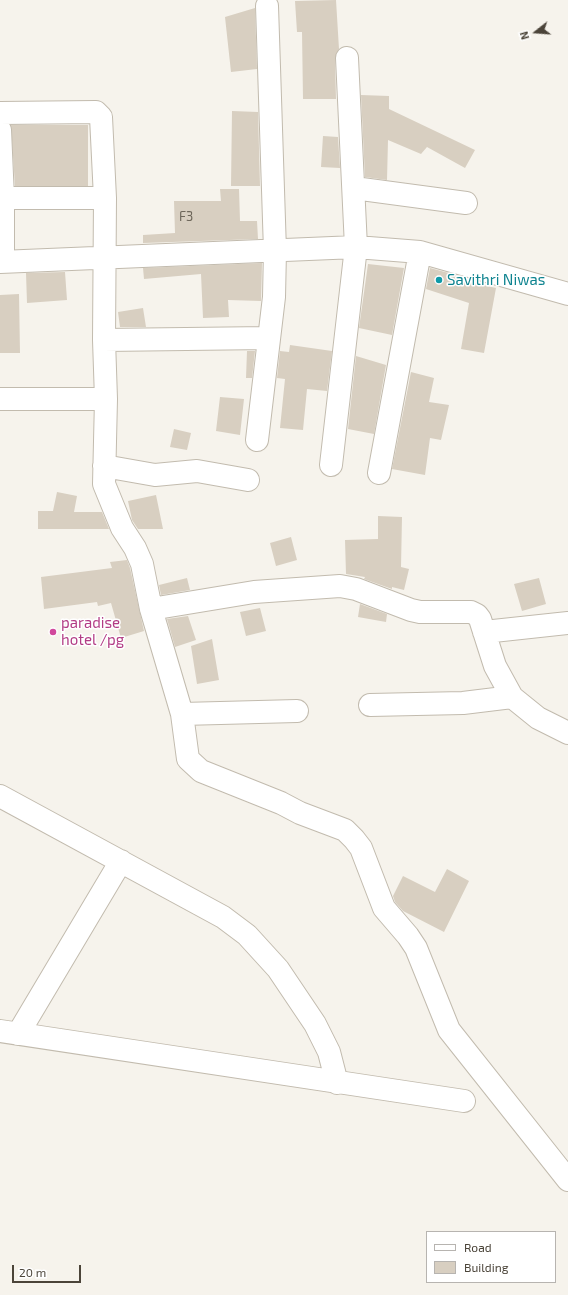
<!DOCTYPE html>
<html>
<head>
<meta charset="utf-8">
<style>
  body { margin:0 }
  #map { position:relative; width:568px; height:1295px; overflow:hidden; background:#f6f3ec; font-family:"Exo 2",sans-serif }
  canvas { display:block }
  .legend { position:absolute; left:426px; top:1231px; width:130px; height:52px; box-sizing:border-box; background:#fff; border:1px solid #b7b4b0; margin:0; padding:5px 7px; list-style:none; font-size:12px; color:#4b4439 }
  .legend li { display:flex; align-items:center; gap:8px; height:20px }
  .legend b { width:20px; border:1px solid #b7b4b0 }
  .north { position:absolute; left:516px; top:12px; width:40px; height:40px; -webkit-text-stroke:3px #fff; paint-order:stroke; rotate:253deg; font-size:11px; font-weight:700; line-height:16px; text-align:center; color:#4b4439 }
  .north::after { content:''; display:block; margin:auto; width:14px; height:18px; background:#4b4439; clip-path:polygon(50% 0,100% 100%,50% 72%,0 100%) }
  .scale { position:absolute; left:12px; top:1265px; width:69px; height:18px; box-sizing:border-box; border:2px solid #4b4439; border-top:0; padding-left:5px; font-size:12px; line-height:14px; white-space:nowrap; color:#4b4439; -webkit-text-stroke:3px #fff; paint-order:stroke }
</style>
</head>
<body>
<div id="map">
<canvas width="568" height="1295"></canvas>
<ul class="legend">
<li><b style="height:5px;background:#fff"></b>Road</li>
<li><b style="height:11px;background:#d8cfc1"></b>Building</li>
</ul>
<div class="north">N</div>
<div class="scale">20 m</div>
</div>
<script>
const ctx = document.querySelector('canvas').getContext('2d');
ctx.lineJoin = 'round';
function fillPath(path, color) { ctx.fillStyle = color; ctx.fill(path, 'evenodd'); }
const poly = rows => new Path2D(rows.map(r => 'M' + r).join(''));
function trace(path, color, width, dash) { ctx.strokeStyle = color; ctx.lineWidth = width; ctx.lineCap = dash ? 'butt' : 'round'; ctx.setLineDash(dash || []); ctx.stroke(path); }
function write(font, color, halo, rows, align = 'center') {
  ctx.font = font + ' "Exo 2",sans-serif'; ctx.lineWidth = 3; ctx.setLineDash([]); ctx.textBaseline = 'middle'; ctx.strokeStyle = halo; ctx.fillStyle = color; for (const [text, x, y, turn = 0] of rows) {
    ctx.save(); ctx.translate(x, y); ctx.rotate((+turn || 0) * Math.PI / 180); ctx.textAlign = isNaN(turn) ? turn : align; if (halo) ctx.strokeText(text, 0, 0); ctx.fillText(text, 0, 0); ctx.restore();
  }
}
const building = poly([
  [336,0,339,49,335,59,336,99,303,99,302,32,297,32,295,1],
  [255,8,257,69,231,72,225,17],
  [361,95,389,96,389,109,475,150,465,168,427,147,421,154,388,140,387,180,365,177],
  [232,111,258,112,260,186,231,186],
  [11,125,88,125,88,186,15,186],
  [323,136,338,137,340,168,321,167],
  [220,189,239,189,240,221,257,221,258,239,143,243,143,235,175,233,174,201,221,201],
  [262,263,261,301,228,300,229,317,203,318,201,274,144,279,143,268],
  [368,264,404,268,392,335,359,328],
  [430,268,456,275,455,279,496,288,484,353,461,349,469,303,426,289],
  [65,272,67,300,27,303,26,273],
  [19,294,20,353,0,353,0,295],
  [143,308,146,327,120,327,118,312],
  [290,345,332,351,327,391,307,389,303,430,280,428,285,379,277,378,280,351,289,352],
  [247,351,255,351,252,378,246,378],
  [356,356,386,365,374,434,348,429],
  [411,372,434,378,429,402,449,405,441,440,430,438,425,475,392,469],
  [220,397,244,399,240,435,216,431],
  [174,429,191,433,187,450,170,447],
  [57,492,77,496,74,512,102,512,109,529,38,529,38,511,53,511],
  [156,495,163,529,138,529,132,520,128,501],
  [378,516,402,517,401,567,409,569,404,590,392,587,392,589,364,579,365,577,346,574,345,540,378,539],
  [291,537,297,560,276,566,270,543],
  [127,560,130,568,144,631,121,638,111,603,98,606,97,602,44,609,41,577,112,568,110,562],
  [187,578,190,590,161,595,159,585],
  [539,578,546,604,522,611,514,584],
  [360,604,387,614,386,622,358,617],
  [260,608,266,631,246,636,240,612],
  [188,616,196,640,175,647,167,619],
  [212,639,219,680,197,684,191,646],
  [447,869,469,881,444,932,403,911,395,902,393,896,403,876,435,892]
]);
const minor = poly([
  [0,113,96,112,101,117,105,198,104,340,106,399,104,484,122,528,135,548,142,564,151,609,182,714,188,759,201,771,281,803,300,813,345,830,354,839,361,848,384,908,408,936,416,948,449,1030,568,1180],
  [0,130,3,198,3,262],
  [354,188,466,203],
  [0,198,105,198],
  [0,262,356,247,420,252,568,294],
  [104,340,268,338],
  [0,399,106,399],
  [257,440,274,297,275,251,267,6],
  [331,465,356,247,347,58],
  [104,466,155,475,197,471,248,480],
  [379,473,420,252],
  [151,609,254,592,340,586,356,589,411,610,420,612,471,612,477,615,480,619,495,666,512,697,538,718,568,733],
  [484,632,568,623],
  [370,705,463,703,512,697],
  [182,714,297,711],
  [0,796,223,917,247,935,278,969,315,1024,329,1052,337,1083],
  [0,1031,464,1101],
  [18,1034,121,861]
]);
const markers = [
  [439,280,4,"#0f9aa8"],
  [53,632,4,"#d1479c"]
];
const numberNames = [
  ["F3",186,217]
];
const cultureNames = [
  ["Savithri Niwas",447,280]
];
const hotelNames = [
  ["paradise",61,623],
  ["hotel /pg",61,640]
];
fillPath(building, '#d8cfc1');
trace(minor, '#c2bbae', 24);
trace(minor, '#fff', 22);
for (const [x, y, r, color] of markers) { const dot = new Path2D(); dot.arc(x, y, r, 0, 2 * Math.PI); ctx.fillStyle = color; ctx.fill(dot); trace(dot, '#fff', 1.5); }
write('13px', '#6e675b', null, numberNames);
write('15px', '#0d838f', '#fff', cultureNames, 'left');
write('15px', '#b23c85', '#fff', hotelNames, 'left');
</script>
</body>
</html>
